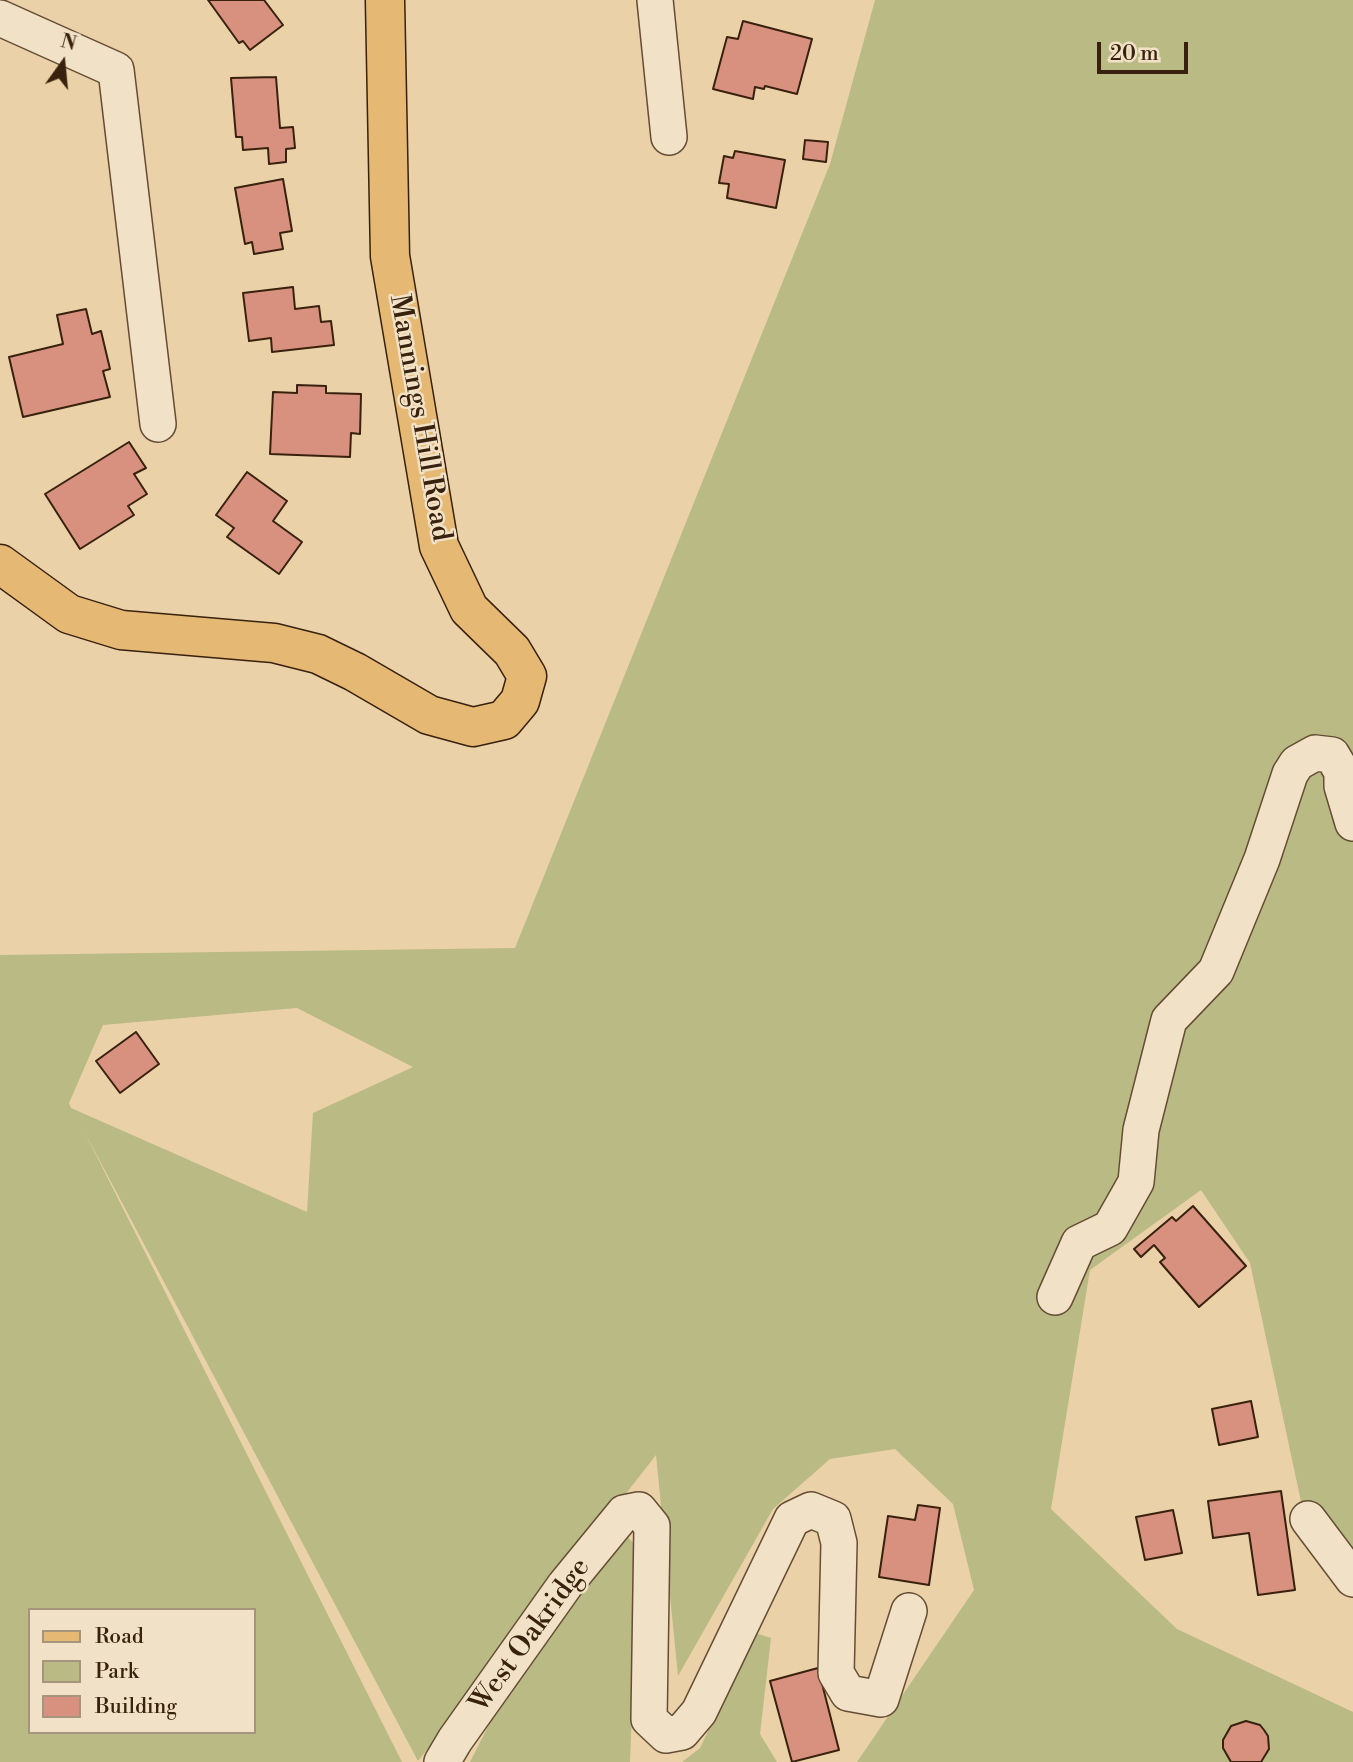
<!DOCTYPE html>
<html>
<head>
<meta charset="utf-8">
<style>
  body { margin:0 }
  #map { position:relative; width:1353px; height:1762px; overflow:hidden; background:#ead1a8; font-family:"Libre Bodoni",serif }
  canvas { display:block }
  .legend { position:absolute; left:28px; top:1608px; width:228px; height:126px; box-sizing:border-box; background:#f1e1c6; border:2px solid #a7947c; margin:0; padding:9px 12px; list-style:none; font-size:21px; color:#38210d }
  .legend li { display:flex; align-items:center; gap:14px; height:35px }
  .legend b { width:35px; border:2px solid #a7947c }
  .north { position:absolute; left:28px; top:28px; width:70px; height:70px; -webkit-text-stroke:5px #f1e1c6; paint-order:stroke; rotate:15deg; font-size:19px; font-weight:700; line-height:28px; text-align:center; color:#38210d }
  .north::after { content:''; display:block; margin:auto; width:24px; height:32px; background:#38210d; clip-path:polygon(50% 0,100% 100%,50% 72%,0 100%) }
  .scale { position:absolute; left:1097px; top:42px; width:91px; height:32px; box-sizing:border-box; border:4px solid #38210d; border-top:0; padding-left:9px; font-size:21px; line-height:24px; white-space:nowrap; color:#38210d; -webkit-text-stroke:5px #f1e1c6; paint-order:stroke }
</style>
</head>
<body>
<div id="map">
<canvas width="1353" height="1762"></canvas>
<ul class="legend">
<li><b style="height:9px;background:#e5b874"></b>Road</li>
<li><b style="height:19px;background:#baba85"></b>Park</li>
<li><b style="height:19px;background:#d9917f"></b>Building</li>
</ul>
<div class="north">N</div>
<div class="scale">20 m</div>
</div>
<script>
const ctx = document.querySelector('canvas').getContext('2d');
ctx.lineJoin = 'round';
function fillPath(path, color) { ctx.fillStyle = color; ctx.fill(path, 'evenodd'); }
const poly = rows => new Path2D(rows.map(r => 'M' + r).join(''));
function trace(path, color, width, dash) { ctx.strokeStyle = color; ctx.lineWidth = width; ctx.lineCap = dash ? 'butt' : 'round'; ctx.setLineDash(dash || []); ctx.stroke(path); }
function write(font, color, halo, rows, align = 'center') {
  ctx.font = font + ' "Libre Bodoni",serif'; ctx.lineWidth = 5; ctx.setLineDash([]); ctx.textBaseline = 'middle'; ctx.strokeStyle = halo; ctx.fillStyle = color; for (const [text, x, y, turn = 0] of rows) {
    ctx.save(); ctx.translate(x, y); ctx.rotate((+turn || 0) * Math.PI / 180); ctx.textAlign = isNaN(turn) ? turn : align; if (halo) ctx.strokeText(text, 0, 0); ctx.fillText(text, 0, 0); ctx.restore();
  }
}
const green = poly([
  [875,0,1353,0,1353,1574,1312,1553,1250,1263,1201,1190,1090,1270,1051,1509,1177,1629,1353,1712,1353,1762,857,1762,974,1590,953,1504,895,1449,830,1459,773,1509,678,1676,656,1455,418,1761,84,1131,402,1762,0,1762,0,955,515,948,830,164],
  [297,1008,413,1067,313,1113,307,1212,71,1108,69,1103,103,1025],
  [30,1610,254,1610,254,1732,30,1732],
  [622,1531,638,1548,630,1762,470,1762,513,1677],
  [755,1633,771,1638,760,1734,777,1762,682,1762,700,1748]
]);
const building = poly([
  [208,0,264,0,283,25,250,50,243,41,239,43,208,0],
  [743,21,812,39,797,94,765,86,764,89,755,87,753,99,713,89,727,37,738,39,743,21],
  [276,77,280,128,293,127,295,148,286,149,286,162,269,164,268,148,243,150,242,137,236,137,231,78,276,77],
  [805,140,828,142,826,162,803,159,805,140],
  [735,151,785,160,776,208,727,198,729,184,719,183,724,156,733,158,735,151],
  [283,179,292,231,280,233,283,249,254,254,252,242,245,244,235,188,283,179],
  [293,287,295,309,319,306,321,322,331,321,334,345,272,352,271,338,249,341,243,293,293,287],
  [86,309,92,334,101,331,110,369,103,371,110,397,23,417,9,357,63,344,57,315,86,309],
  [297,385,326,386,326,393,361,394,360,434,351,433,350,457,270,454,273,392,297,393,297,385],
  [129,442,146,468,134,474,147,494,128,506,134,515,80,549,45,494,129,442],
  [247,472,287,501,273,521,302,542,279,574,227,537,234,528,216,515,247,472],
  [136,1032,159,1064,120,1093,96,1061,136,1032],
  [1193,1206,1246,1266,1199,1307,1160,1262,1165,1258,1154,1245,1141,1257,1134,1249,1172,1217,1176,1221,1193,1206],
  [1251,1401,1258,1437,1219,1445,1212,1409,1251,1401],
  [1281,1491,1295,1590,1258,1595,1249,1533,1213,1538,1208,1501,1281,1491],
  [918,1505,940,1508,929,1585,879,1577,888,1516,915,1520,918,1505],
  [1173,1510,1182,1553,1145,1560,1136,1517,1173,1510],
  [818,1668,839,1750,792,1762,770,1681,818,1668],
  [1246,1721,1260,1725,1264,1730,1268,1736,1269,1749,1261,1762,1231,1762,1223,1748,1223,1740,1231,1726,1246,1721]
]);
const minor = poly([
  [655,0,669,137],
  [0,18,116,70,158,424],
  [1055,1297,1079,1243,1110,1228,1136,1182,1141,1130,1169,1020,1216,971,1262,859,1290,774,1297,763,1315,753,1332,755,1342,772,1342,786,1353,823],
  [1308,1519,1353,1579],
  [442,1762,455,1740,565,1585,624,1513,639,1510,652,1526,649,1719,666,1735,682,1732,699,1712,792,1519,811,1510,833,1519,839,1543,836,1673,848,1693,881,1699,909,1611]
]);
const major = poly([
  [0,564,69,614,121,630,274,643,318,654,355,672,429,715,473,727,504,720,520,701,527,676,512,651,469,609,439,546,390,256,385,0]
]);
const streetNames = [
  ["Mannings Hill Road",419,418,80],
  ["West Oakridge",531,1636,-54]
];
fillPath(green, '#baba85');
fillPath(building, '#d9917f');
trace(building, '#38210d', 2);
trace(minor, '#644d34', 38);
trace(major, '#38210d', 41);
trace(minor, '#f1e1c6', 35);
trace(major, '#e5b874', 38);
write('28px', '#38210d', '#f1e1c6', streetNames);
</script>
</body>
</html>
